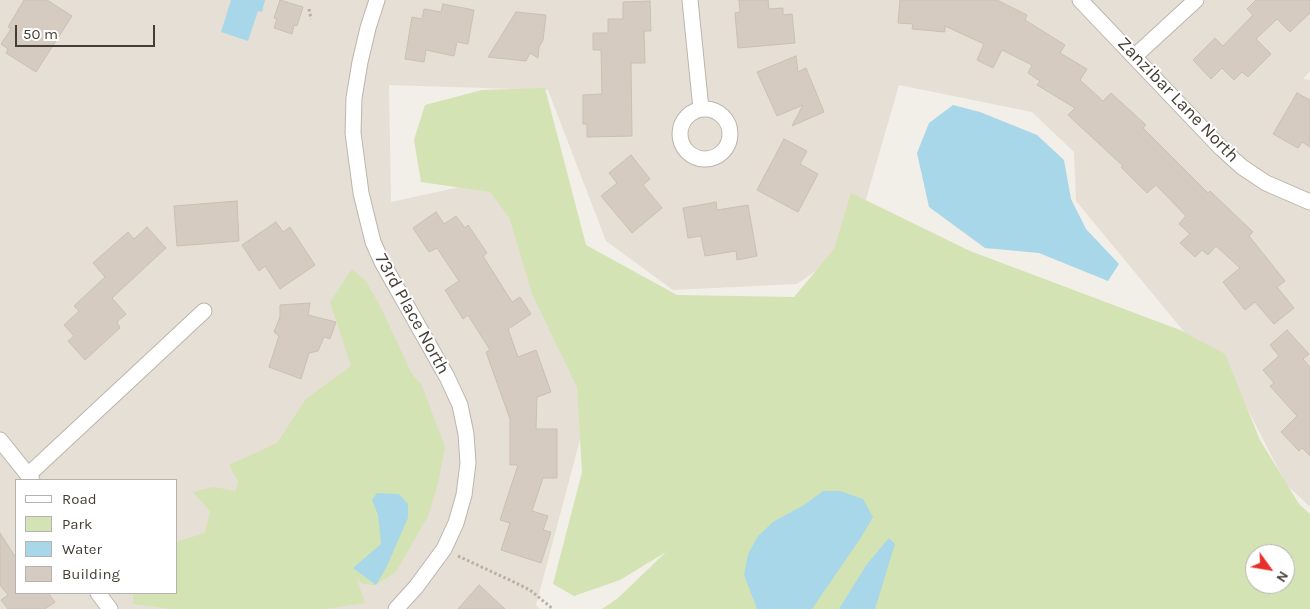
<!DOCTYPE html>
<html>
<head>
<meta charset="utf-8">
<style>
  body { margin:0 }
  #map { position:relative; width:1310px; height:609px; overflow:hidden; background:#f2eee8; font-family:Karla,sans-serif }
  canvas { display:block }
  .legend { position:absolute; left:15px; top:479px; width:162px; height:115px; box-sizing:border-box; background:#fff; border:1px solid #b5b2af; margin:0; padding:6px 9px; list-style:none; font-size:15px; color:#453e37 }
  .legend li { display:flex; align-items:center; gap:10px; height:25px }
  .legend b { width:25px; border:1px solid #b5b2af }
  .north { position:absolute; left:1245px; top:544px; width:50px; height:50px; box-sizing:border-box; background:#fff; border:1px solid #b5b2af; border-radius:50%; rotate:122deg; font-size:14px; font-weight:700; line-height:20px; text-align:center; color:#453e37 }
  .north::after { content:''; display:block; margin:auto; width:18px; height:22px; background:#e6322b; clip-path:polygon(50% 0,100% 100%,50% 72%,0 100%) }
  .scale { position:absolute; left:15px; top:25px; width:140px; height:22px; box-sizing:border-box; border:2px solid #453e37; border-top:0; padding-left:6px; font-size:15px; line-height:18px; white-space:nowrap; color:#453e37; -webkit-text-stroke:4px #fff; paint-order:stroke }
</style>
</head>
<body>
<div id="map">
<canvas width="1310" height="609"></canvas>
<ul class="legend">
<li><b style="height:6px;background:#fff"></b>Road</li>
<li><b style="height:14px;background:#d3e3b4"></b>Park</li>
<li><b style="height:14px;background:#a9d7ea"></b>Water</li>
<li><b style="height:14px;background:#d6cbc1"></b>Building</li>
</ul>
<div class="north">N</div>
<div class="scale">50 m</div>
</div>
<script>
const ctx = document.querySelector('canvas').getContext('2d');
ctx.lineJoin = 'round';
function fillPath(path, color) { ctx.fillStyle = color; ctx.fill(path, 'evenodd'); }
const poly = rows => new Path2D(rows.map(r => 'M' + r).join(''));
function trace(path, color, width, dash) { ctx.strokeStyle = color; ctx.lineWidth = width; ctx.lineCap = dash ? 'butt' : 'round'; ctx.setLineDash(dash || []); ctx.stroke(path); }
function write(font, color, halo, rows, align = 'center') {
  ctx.font = font + ' Karla,sans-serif'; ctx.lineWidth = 4; ctx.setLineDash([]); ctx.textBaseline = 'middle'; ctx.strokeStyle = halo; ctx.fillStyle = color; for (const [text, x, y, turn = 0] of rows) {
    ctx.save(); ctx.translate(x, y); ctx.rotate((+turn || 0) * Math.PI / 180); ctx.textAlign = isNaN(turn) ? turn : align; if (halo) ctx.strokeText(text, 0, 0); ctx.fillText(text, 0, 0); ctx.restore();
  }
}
const residential = poly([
  [0,0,1310,0,1310,71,1303,79,1310,80,1310,507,1286,484,1247,408,1076,201,1074,152,1032,112,899,85,853,244,797,284,673,290,606,241,548,90,389,85,391,202,497,179,593,391,536,605,540,609,0,609],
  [16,480,176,480,176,593,16,593]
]);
const green = poly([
  [545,88,586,245,677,295,794,297,834,249,851,193,970,251,1180,330,1225,354,1260,440,1299,504,1310,514,1310,609,602,609,618,598,666,552,620,580,574,596,553,584,582,472,577,387,533,296,509,217,490,192,421,182,414,140,425,105,482,90],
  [1255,554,1285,554,1285,584,1255,584],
  [352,269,366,281,380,306,412,374,422,386,445,447,438,483,428,516,396,572,376,585,363,584,357,579,365,603,325,609,170,609,133,604,133,593,176,593,176,542,205,533,210,511,193,492,213,487,236,491,238,481,229,465,277,443,306,399,351,366,330,302]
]);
const water = poly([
  [231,0,265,0,262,12,258,11,248,41,221,32],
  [953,105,980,112,1037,135,1064,160,1071,199,1086,229,1119,264,1108,281,1039,253,985,248,929,207,917,153,929,123],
  [823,491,840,491,863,499,873,517,862,536,812,609,757,609,744,575,748,554,758,536,773,522,804,505],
  [377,493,399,494,408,504,408,518,386,568,376,585,353,568,381,544,378,515,372,500],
  [889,538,895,544,875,609,839,609,867,564]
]);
const building = poly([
  [24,0,47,0,72,16,36,72,6,53,8,49,1,44,11,29,8,27,24,0],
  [280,0,303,7,297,26,294,25,292,34,274,28,277,19,274,18,280,0],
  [739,0,768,0,769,9,783,8,783,15,792,14,795,43,738,48,735,13,740,12,739,0],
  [900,0,997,0,1027,15,1025,20,1065,45,1060,53,1087,69,1080,80,1103,101,1111,93,1146,125,1143,128,1208,193,1210,191,1253,232,1249,236,1285,281,1277,287,1294,308,1274,324,1255,302,1245,310,1223,282,1240,268,1216,246,1208,255,1202,250,1195,257,1180,243,1190,234,1179,224,1186,216,1156,185,1147,193,1121,167,1123,166,1068,115,1075,108,1037,85,1040,81,1028,73,1032,65,1002,50,993,68,977,60,984,44,945,26,945,32,912,29,913,24,898,23,900,0],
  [1256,0,1310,0,1310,13,1290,32,1277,19,1256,39,1271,54,1248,77,1242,72,1234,80,1222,68,1211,79,1193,60,1215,38,1223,46,1253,15,1247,9,1256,0],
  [650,1,651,31,644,31,645,63,631,63,632,136,587,137,587,124,583,124,583,95,602,94,601,50,593,50,593,33,608,33,608,19,623,19,623,2,650,1],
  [443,4,474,10,468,44,457,42,454,56,426,50,424,62,405,59,412,17,422,19,424,9,441,12,443,4],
  [516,12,546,15,543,40,539,47,538,58,530,53,526,61,488,57,516,12],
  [796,56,798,72,806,68,824,112,792,126,803,105,777,116,757,72,796,56],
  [1297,93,1310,100,1310,147,1302,142,1298,148,1273,134,1297,93],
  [784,139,807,151,800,164,818,174,798,212,757,190,784,139],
  [631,155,650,179,643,185,662,208,632,233,601,196,617,183,609,173,631,155],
  [237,201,239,241,177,246,174,206,237,201],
  [716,202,717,210,748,205,757,256,737,260,736,251,705,256,701,236,688,238,683,208,716,202],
  [436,212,444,224,456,216,465,228,468,225,487,253,483,256,512,302,520,297,531,314,508,329,518,357,536,350,551,392,537,397,536,429,557,429,557,478,543,478,532,511,548,516,543,530,551,532,541,563,501,550,510,523,500,520,518,465,510,465,510,419,486,352,490,350,468,315,463,319,445,290,459,281,437,248,429,252,413,228,436,212],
  [276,222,283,232,290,227,315,265,280,289,265,266,259,271,242,245,276,222],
  [147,227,166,248,112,298,126,314,117,322,120,328,85,360,68,341,74,336,64,325,79,311,74,306,105,277,93,263,128,232,134,239,147,227],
  [310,303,308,315,336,322,330,339,324,337,318,351,309,353,301,379,269,367,279,336,274,332,280,317,280,305,310,303],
  [1287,330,1309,354,1303,359,1310,367,1310,456,1302,448,1299,451,1281,432,1297,416,1270,386,1274,383,1263,370,1279,356,1270,345,1287,330],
  [0,533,16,558,16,593,48,593,55,602,45,609,8,609,1,600,8,595,0,585,0,533],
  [479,585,505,609,458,609,479,585]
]);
const path = poly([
  [309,9,311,19],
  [458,556,514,582,530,590,553,609]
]);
const street = poly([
  [377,0,368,28,360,62,354,98,353,133,361,193,373,242,382,262,447,377,460,405,466,434,468,463,464,495,456,523,444,549,416,587,396,609],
  [690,0,701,109],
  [1080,0,1221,148,1242,167,1266,183,1310,202],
  [1135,56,1196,0],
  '680 134a25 25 0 1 1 50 0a25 25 0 1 1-50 0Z',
  [0,440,32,480],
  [28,475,204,311],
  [98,593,110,609]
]);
const streetNames = [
  ["Zanzibar Lane North",1178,100,46],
  ["73rd Place North",412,314,61]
];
fillPath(residential, '#e6dfd6');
fillPath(green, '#d3e3b4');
fillPath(water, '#a9d7ea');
fillPath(building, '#d6cbc1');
trace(building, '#cdbfb2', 1);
trace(street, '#bdb4ab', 17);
trace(path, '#bdaf9e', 3, [2.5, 2.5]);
trace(street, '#fff', 15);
write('18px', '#453e37', '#fff', streetNames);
</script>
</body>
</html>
